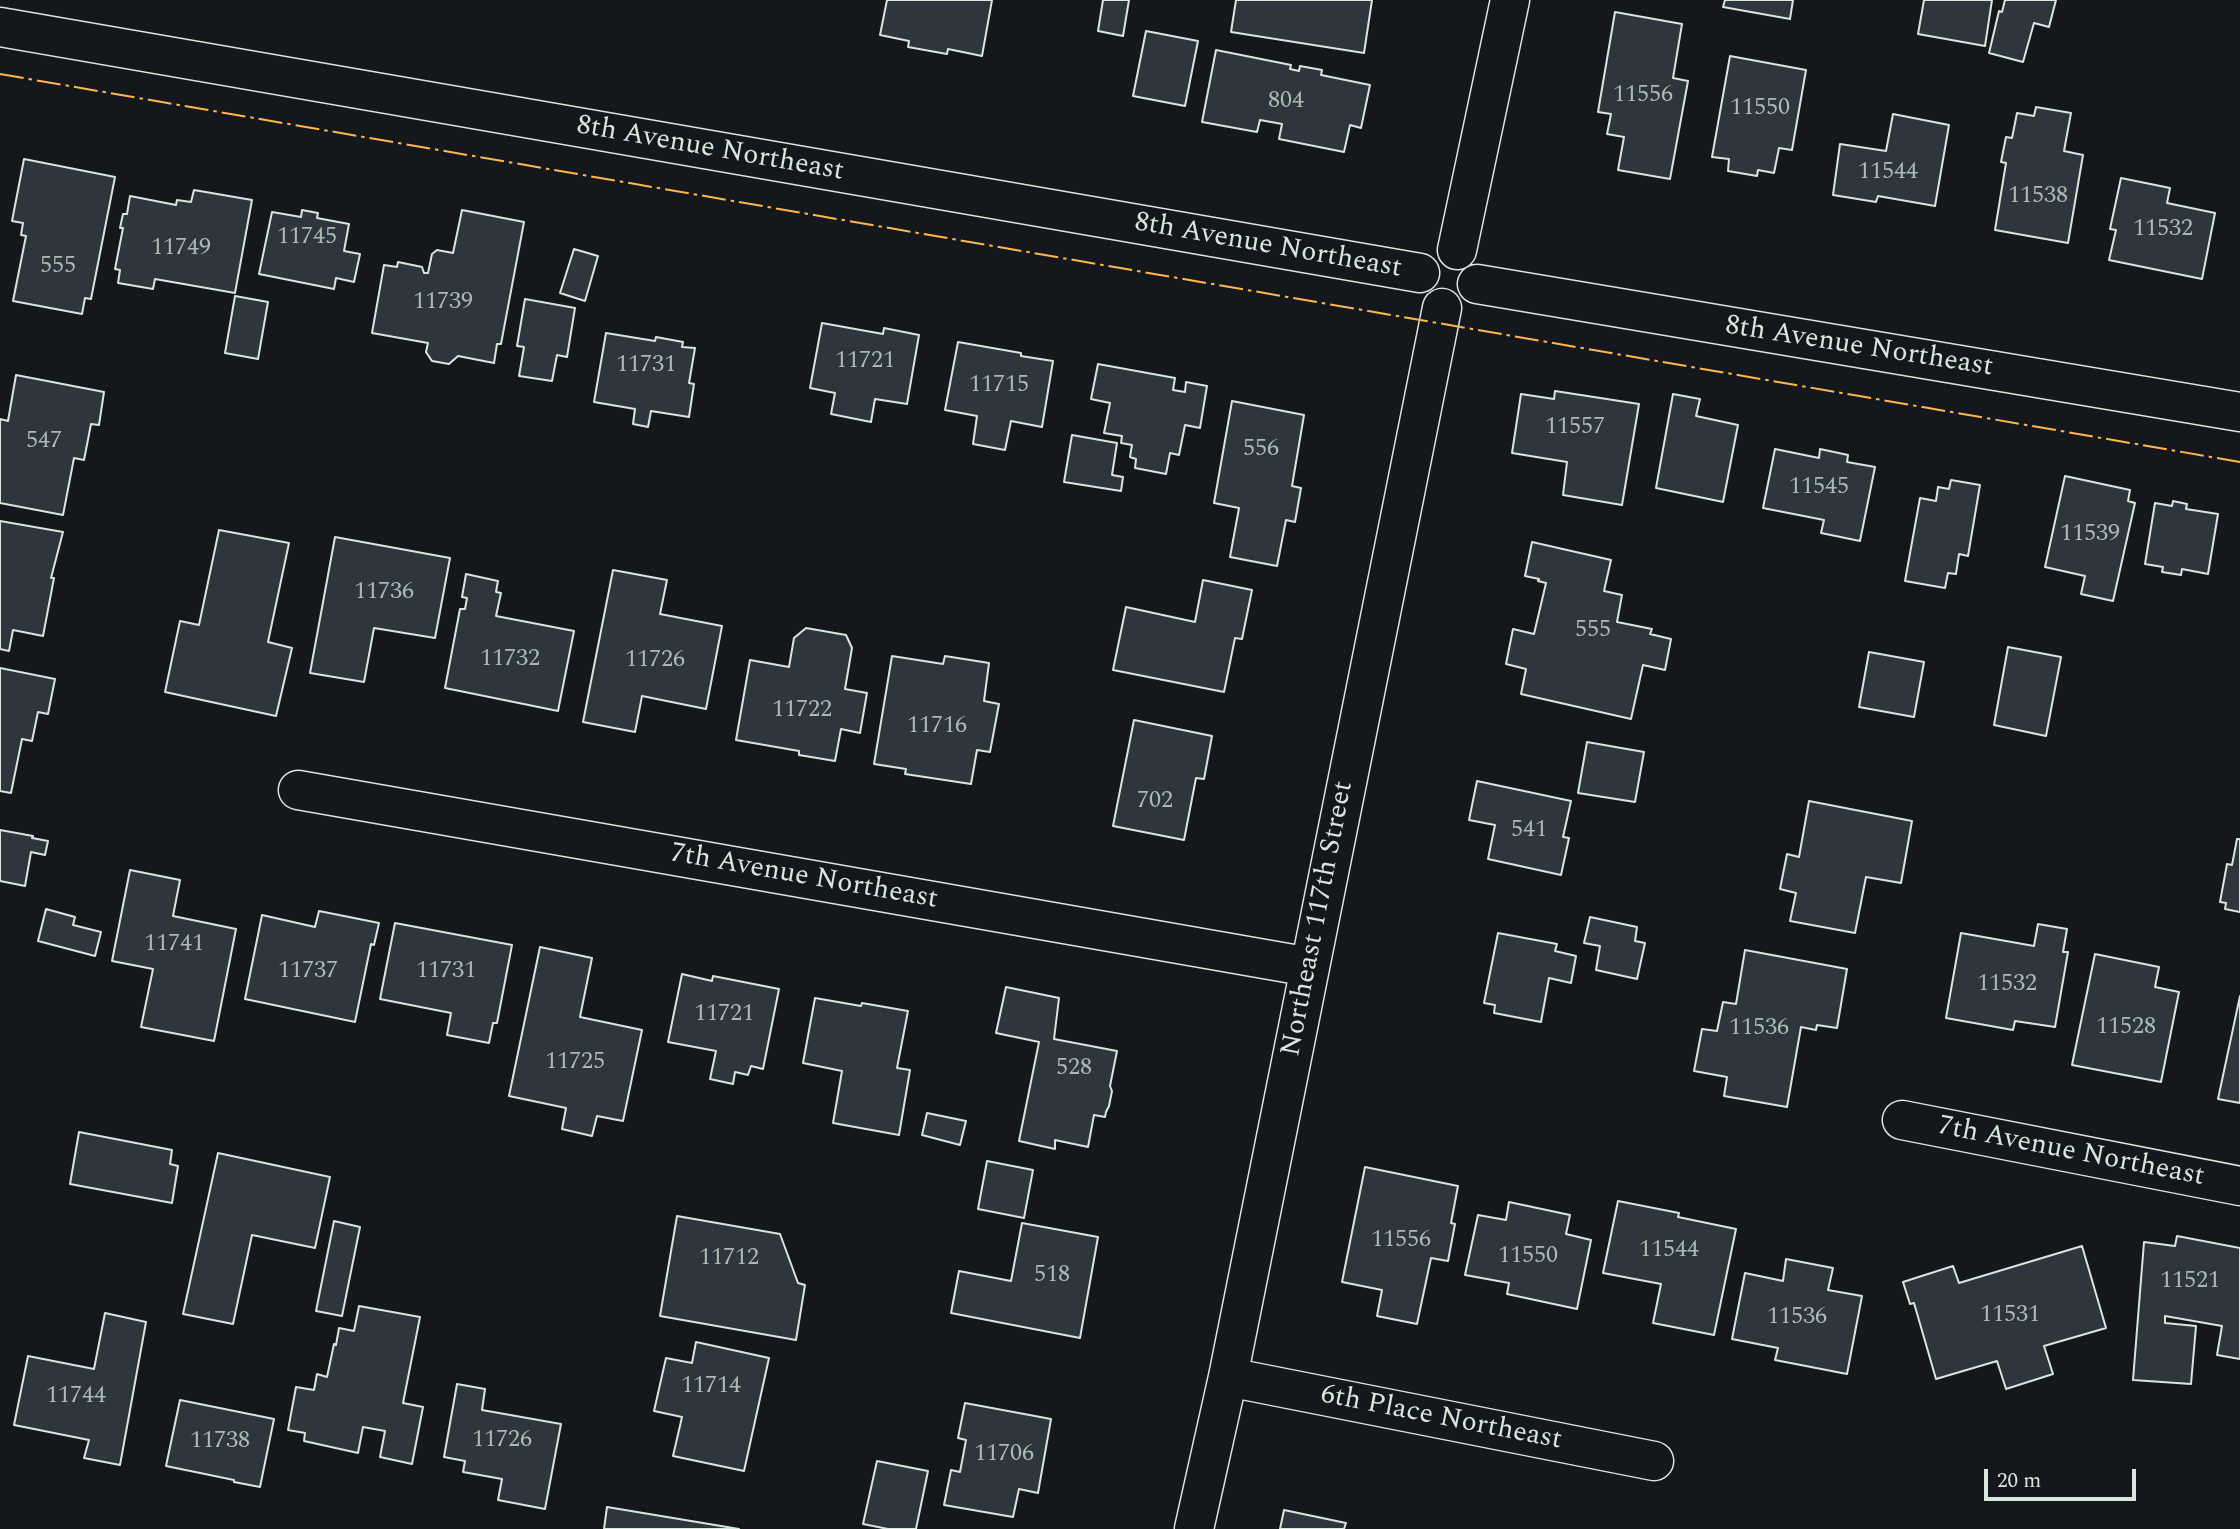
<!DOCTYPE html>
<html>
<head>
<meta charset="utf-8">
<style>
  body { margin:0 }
  #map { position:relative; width:2240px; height:1529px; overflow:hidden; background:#14181c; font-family:Spectral,serif }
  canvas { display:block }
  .scale { position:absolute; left:1984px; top:1469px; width:152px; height:32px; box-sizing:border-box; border:4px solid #d8e6dc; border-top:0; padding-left:9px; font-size:21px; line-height:24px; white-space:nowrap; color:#d8e6dc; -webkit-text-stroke:5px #14181c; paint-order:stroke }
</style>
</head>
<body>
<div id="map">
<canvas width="2240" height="1529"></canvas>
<div class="scale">20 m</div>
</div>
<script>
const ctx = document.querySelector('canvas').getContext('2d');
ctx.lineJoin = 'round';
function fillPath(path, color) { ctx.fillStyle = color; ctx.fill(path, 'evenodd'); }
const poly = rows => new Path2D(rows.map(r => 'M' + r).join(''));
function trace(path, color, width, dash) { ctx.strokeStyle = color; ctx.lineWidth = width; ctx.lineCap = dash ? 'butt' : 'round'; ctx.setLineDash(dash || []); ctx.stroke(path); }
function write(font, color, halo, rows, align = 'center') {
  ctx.font = font + ' Spectral,serif'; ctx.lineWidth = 5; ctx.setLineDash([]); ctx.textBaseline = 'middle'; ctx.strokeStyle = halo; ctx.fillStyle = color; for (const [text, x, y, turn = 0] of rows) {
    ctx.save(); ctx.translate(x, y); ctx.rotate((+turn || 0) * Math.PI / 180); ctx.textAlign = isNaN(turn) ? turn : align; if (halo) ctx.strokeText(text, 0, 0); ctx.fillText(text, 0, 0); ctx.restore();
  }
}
const building = poly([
  [887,0,992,0,982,56,948,49,947,54,908,47,909,41,880,35,887,0],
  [1103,0,1129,0,1123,36,1098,31,1103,0],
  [1236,0,1372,0,1364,53,1231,32,1236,0],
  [1725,0,1793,0,1790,19,1723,7,1725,0],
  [1924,0,1992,0,1985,46,1918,34,1924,0],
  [2005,0,2056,0,2049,27,2034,23,2023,62,1989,53,1999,11,2002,12,2005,0],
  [1615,12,1682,24,1673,78,1688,81,1670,179,1618,170,1624,137,1607,134,1611,114,1598,112,1615,12],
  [1146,31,1198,41,1185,106,1133,96,1146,31],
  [1216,50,1291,65,1290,69,1299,71,1300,66,1322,70,1321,75,1370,85,1361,128,1350,125,1344,152,1279,139,1282,124,1260,120,1257,132,1202,122,1216,50],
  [1730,56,1806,70,1792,150,1779,148,1774,173,1758,170,1757,176,1728,171,1729,159,1712,157,1730,56],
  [2036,107,2071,113,2064,151,2083,155,2068,243,1995,230,2006,163,2001,162,2006,137,2012,138,2017,113,2034,116,2036,107],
  [1893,114,1949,125,1935,206,1878,196,1876,202,1833,195,1840,144,1886,151,1893,114],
  [24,159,115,177,91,299,85,298,82,314,13,301,26,236,21,235,23,223,12,221,24,159],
  [2121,178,2170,188,2167,203,2215,213,2202,279,2109,260,2116,230,2110,229,2121,178],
  [194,190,252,200,235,293,155,279,153,289,118,283,120,270,115,269,123,228,120,228,123,214,127,214,130,196,176,205,177,200,191,202,194,190],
  [302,210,318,213,317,218,349,224,344,251,360,254,354,282,336,278,334,289,259,274,272,212,301,217,302,210],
  [462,210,524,222,501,344,497,344,494,363,458,356,449,364,432,361,426,352,428,343,372,333,384,265,397,267,398,262,422,267,424,273,428,273,432,254,437,250,453,253,462,210],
  [574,249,598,256,585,301,560,293,574,249],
  [235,296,268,302,258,359,225,353,235,296],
  [525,299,575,308,567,357,557,355,552,381,519,376,524,347,517,346,525,299],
  [822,323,883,334,884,328,919,335,907,404,875,399,871,422,831,414,835,393,810,388,822,323],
  [606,333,655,341,656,337,683,342,682,347,695,348,689,383,694,384,689,417,651,411,648,427,633,424,635,409,594,402,606,333],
  [958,342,1021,353,1021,356,1053,361,1042,427,1011,421,1005,450,973,444,977,416,945,410,958,342],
  [1098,364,1175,378,1173,390,1185,392,1186,382,1207,386,1200,428,1185,425,1179,455,1170,453,1166,474,1135,468,1136,459,1130,457,1132,445,1121,443,1122,436,1104,433,1110,403,1091,399,1098,364],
  [16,375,104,392,99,425,91,424,84,460,74,458,63,515,0,503,0,419,8,421,16,375],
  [1555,391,1639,404,1622,505,1563,495,1567,462,1512,453,1521,394,1554,399,1555,391],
  [1673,394,1700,399,1696,416,1738,425,1723,502,1656,488,1673,394],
  [1232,401,1304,415,1292,486,1301,488,1295,522,1286,520,1277,566,1230,557,1239,508,1214,503,1232,401],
  [1072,435,1117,443,1112,475,1123,477,1121,491,1064,482,1072,435],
  [1775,449,1819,458,1820,449,1848,455,1847,462,1875,467,1860,541,1821,533,1824,520,1763,508,1775,449],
  [2065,476,2130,490,2128,501,2135,503,2113,601,2081,594,2085,576,2045,567,2065,476],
  [1951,480,1980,485,1968,556,1959,554,1956,574,1948,573,1945,588,1905,581,1920,498,1936,501,1938,487,1949,489,1951,480],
  [2173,501,2187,504,2186,509,2218,514,2208,574,2182,569,2181,575,2162,572,2163,567,2145,564,2155,503,2172,506,2173,501],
  [0,521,63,532,51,578,54,578,43,636,13,630,9,651,0,649,0,521],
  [219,530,289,543,268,642,292,648,276,716,165,692,180,621,199,625,219,530],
  [335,537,450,558,435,638,374,628,364,682,310,673,335,537],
  [1532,542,1611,560,1604,591,1622,595,1617,622,1652,629,1650,634,1671,639,1665,670,1643,665,1631,719,1521,694,1526,669,1506,664,1513,629,1534,634,1546,583,1538,581,1539,579,1525,576,1532,542],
  [613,570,667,580,660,614,722,626,706,709,642,696,635,732,583,722,613,570],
  [466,574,498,581,496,592,501,593,496,616,574,631,558,711,445,688,460,609,465,609,467,598,462,597,466,574],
  [1203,580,1252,590,1242,639,1235,638,1224,692,1113,670,1126,607,1195,622,1203,580],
  [806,628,846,635,852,648,845,689,867,693,860,733,841,729,835,761,799,755,799,751,736,740,750,660,789,667,794,638,806,628],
  [2008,647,2061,657,2046,736,1994,725,2008,647],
  [1869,652,1924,662,1914,717,1859,707,1869,652],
  [892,656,943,664,945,656,989,663,984,701,999,704,990,752,977,750,971,784,905,774,906,769,874,764,892,656],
  [0,668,55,679,48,714,38,712,32,741,22,739,11,793,0,791,0,668],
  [1134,720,1212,736,1204,779,1196,778,1184,840,1113,826,1134,720],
  [1587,742,1644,752,1635,802,1578,793,1587,742],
  [1477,781,1571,801,1563,837,1569,838,1561,875,1488,859,1495,825,1469,820,1477,781],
  [1809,801,1912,821,1901,883,1866,877,1855,933,1790,921,1796,893,1780,889,1787,854,1799,857,1809,801],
  [0,830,33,836,32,838,48,841,45,855,31,852,25,886,0,881,0,830],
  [2237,839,2240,839,2240,912,2225,909,2226,903,2220,902,2227,864,2232,865,2237,839],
  [130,870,180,880,173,916,236,929,214,1041,141,1027,153,969,112,961,130,870],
  [46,909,75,917,73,925,101,932,95,956,38,941,46,909],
  [319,911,379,923,374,945,371,944,355,1022,245,999,262,915,315,927,319,911],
  [1590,917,1637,927,1635,941,1645,943,1637,979,1596,970,1600,946,1584,943,1590,917],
  [395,923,512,945,497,1023,493,1023,489,1043,447,1035,451,1013,380,999,395,923],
  [2038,924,2067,929,2063,952,2068,952,2055,1027,2015,1021,2013,1030,1946,1018,1961,933,2034,946,2038,924],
  [1498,933,1557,944,1555,951,1576,956,1571,983,1549,978,1541,1022,1494,1013,1495,1005,1484,1003,1498,933],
  [540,947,592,958,580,1017,642,1030,623,1121,597,1116,592,1136,562,1129,566,1108,509,1096,540,947],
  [1745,950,1847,969,1837,1028,1817,1025,1816,1030,1801,1027,1787,1107,1724,1096,1727,1077,1694,1071,1702,1029,1717,1031,1723,1002,1736,1004,1745,950],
  [2095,954,2159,967,2155,987,2179,992,2161,1082,2072,1065,2095,954],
  [682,974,712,981,713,976,779,989,763,1069,751,1066,748,1075,735,1072,733,1084,710,1079,716,1051,668,1042,682,974],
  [1006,987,1059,998,1054,1039,1117,1051,1110,1086,1112,1091,1109,1106,1106,1112,1105,1117,1094,1115,1088,1147,1055,1140,1055,1149,1019,1141,1039,1042,996,1033,1006,987],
  [2240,996,2240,1103,2218,1099,2240,996],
  [815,998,861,1006,862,1003,908,1011,897,1068,910,1070,899,1135,833,1123,842,1071,803,1063,815,998],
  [927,1113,966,1121,960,1145,922,1135,927,1113],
  [79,1132,172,1150,170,1164,178,1166,172,1203,70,1184,79,1132],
  [218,1153,330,1177,315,1248,252,1235,233,1324,183,1314,218,1153],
  [987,1161,1033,1170,1024,1218,978,1209,987,1161],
  [1365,1167,1458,1186,1451,1223,1455,1224,1448,1261,1431,1258,1417,1324,1377,1316,1382,1290,1342,1282,1365,1167],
  [1618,1201,1679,1213,1678,1217,1736,1229,1714,1335,1653,1323,1661,1284,1603,1273,1618,1201],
  [1509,1202,1570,1215,1566,1234,1591,1240,1577,1309,1507,1294,1509,1283,1465,1275,1478,1215,1506,1220,1509,1202],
  [677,1216,780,1234,798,1283,805,1285,796,1340,660,1316,677,1216],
  [334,1221,360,1227,342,1316,316,1311,334,1221],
  [1022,1223,1098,1237,1080,1338,951,1313,959,1271,1011,1281,1022,1223],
  [2177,1236,2240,1248,2240,1359,2217,1355,2222,1326,2165,1316,2165,1323,2196,1326,2191,1384,2133,1380,2144,1242,2175,1246,2177,1236],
  [2082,1246,2106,1328,2044,1346,2053,1374,2006,1389,1997,1361,1936,1379,1914,1303,1910,1304,1903,1282,1953,1266,1959,1283,2082,1246],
  [1786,1259,1833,1268,1828,1290,1862,1296,1847,1374,1775,1360,1778,1348,1732,1339,1745,1273,1783,1281,1786,1259],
  [359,1306,420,1317,403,1403,423,1407,412,1464,380,1457,385,1431,363,1427,358,1453,304,1441,305,1433,288,1430,296,1387,314,1390,317,1374,327,1377,334,1344,336,1345,339,1328,354,1331,359,1306],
  [105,1313,146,1322,120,1465,84,1458,89,1440,14,1425,28,1356,94,1369,105,1313],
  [696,1342,769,1358,744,1471,673,1456,682,1417,654,1411,666,1358,692,1363,696,1342],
  [457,1384,485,1389,482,1410,561,1424,545,1509,498,1500,502,1479,463,1472,465,1461,444,1457,457,1384],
  [180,1400,274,1419,260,1487,234,1482,234,1480,166,1466,180,1400],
  [965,1403,1051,1419,1038,1493,1019,1489,1013,1517,944,1505,951,1470,960,1472,966,1440,958,1438,965,1403],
  [877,1461,928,1471,916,1529,888,1529,863,1524,877,1461],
  [607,1507,739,1529,604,1529,607,1507],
  [1284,1510,1346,1523,1344,1529,1280,1529,1284,1510]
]);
const minor = poly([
  [0,27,1420,273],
  [1457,250,1510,0],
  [1477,284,2240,412],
  [298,790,1310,967],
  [1902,1120,2240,1186],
  [1228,1377,1654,1461],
  [1194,1529,1228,1377,1442,308]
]);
const power = poly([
  [0,74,2240,462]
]);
const numberNames = [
  ["11556",1643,96],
  ["804",1286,102],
  ["11550",1760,109],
  ["11544",1888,173],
  ["11538",2038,197],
  ["11532",2163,230],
  ["11745",307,238],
  ["11749",181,249],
  ["555",58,267],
  ["11739",443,303],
  ["11721",865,362],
  ["11731",646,366],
  ["11715",999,386],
  ["11557",1575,428],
  ["547",44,442],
  ["556",1261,450],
  ["11545",1819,488],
  ["11539",2090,535],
  ["11736",384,593],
  ["555",1593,631],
  ["11732",510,660],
  ["11726",655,661],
  ["11722",802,711],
  ["11716",937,727],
  ["702",1155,802],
  ["541",1529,831],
  ["11741",174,945],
  ["11737",308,972],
  ["11731",446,972],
  ["11532",2007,985],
  ["11721",724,1015],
  ["11528",2126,1028],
  ["11536",1759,1029],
  ["11725",575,1063],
  ["528",1074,1069],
  ["11556",1401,1241],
  ["11544",1669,1251],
  ["11550",1528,1257],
  ["11712",729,1259],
  ["518",1052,1276],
  ["11521",2190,1282],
  ["11531",2010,1316],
  ["11536",1797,1318],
  ["11714",711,1387],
  ["11744",76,1397],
  ["11726",502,1441],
  ["11738",220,1442],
  ["11706",1004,1455]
];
const streetNames = [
  ["8th Avenue Northeast",710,150,10],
  ["8th Avenue Northeast",1268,247,10],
  ["8th Avenue Northeast",1859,348,9],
  ["7th Avenue Northeast",804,878,10],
  ["Northeast 117th Street",1319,919,-79],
  ["7th Avenue Northeast",2071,1153,11],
  ["6th Place Northeast",1441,1419,11]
];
fillPath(building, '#2c363c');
trace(building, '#d8e6dc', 2);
trace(minor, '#d8e6dc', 41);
trace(minor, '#14181c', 38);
trace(power, '#ffb74d', 2, [24, 5, 3.5, 5]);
write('24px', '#adbab4', null, numberNames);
write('28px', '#d8e6dc', '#14181c', streetNames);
</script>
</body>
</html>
